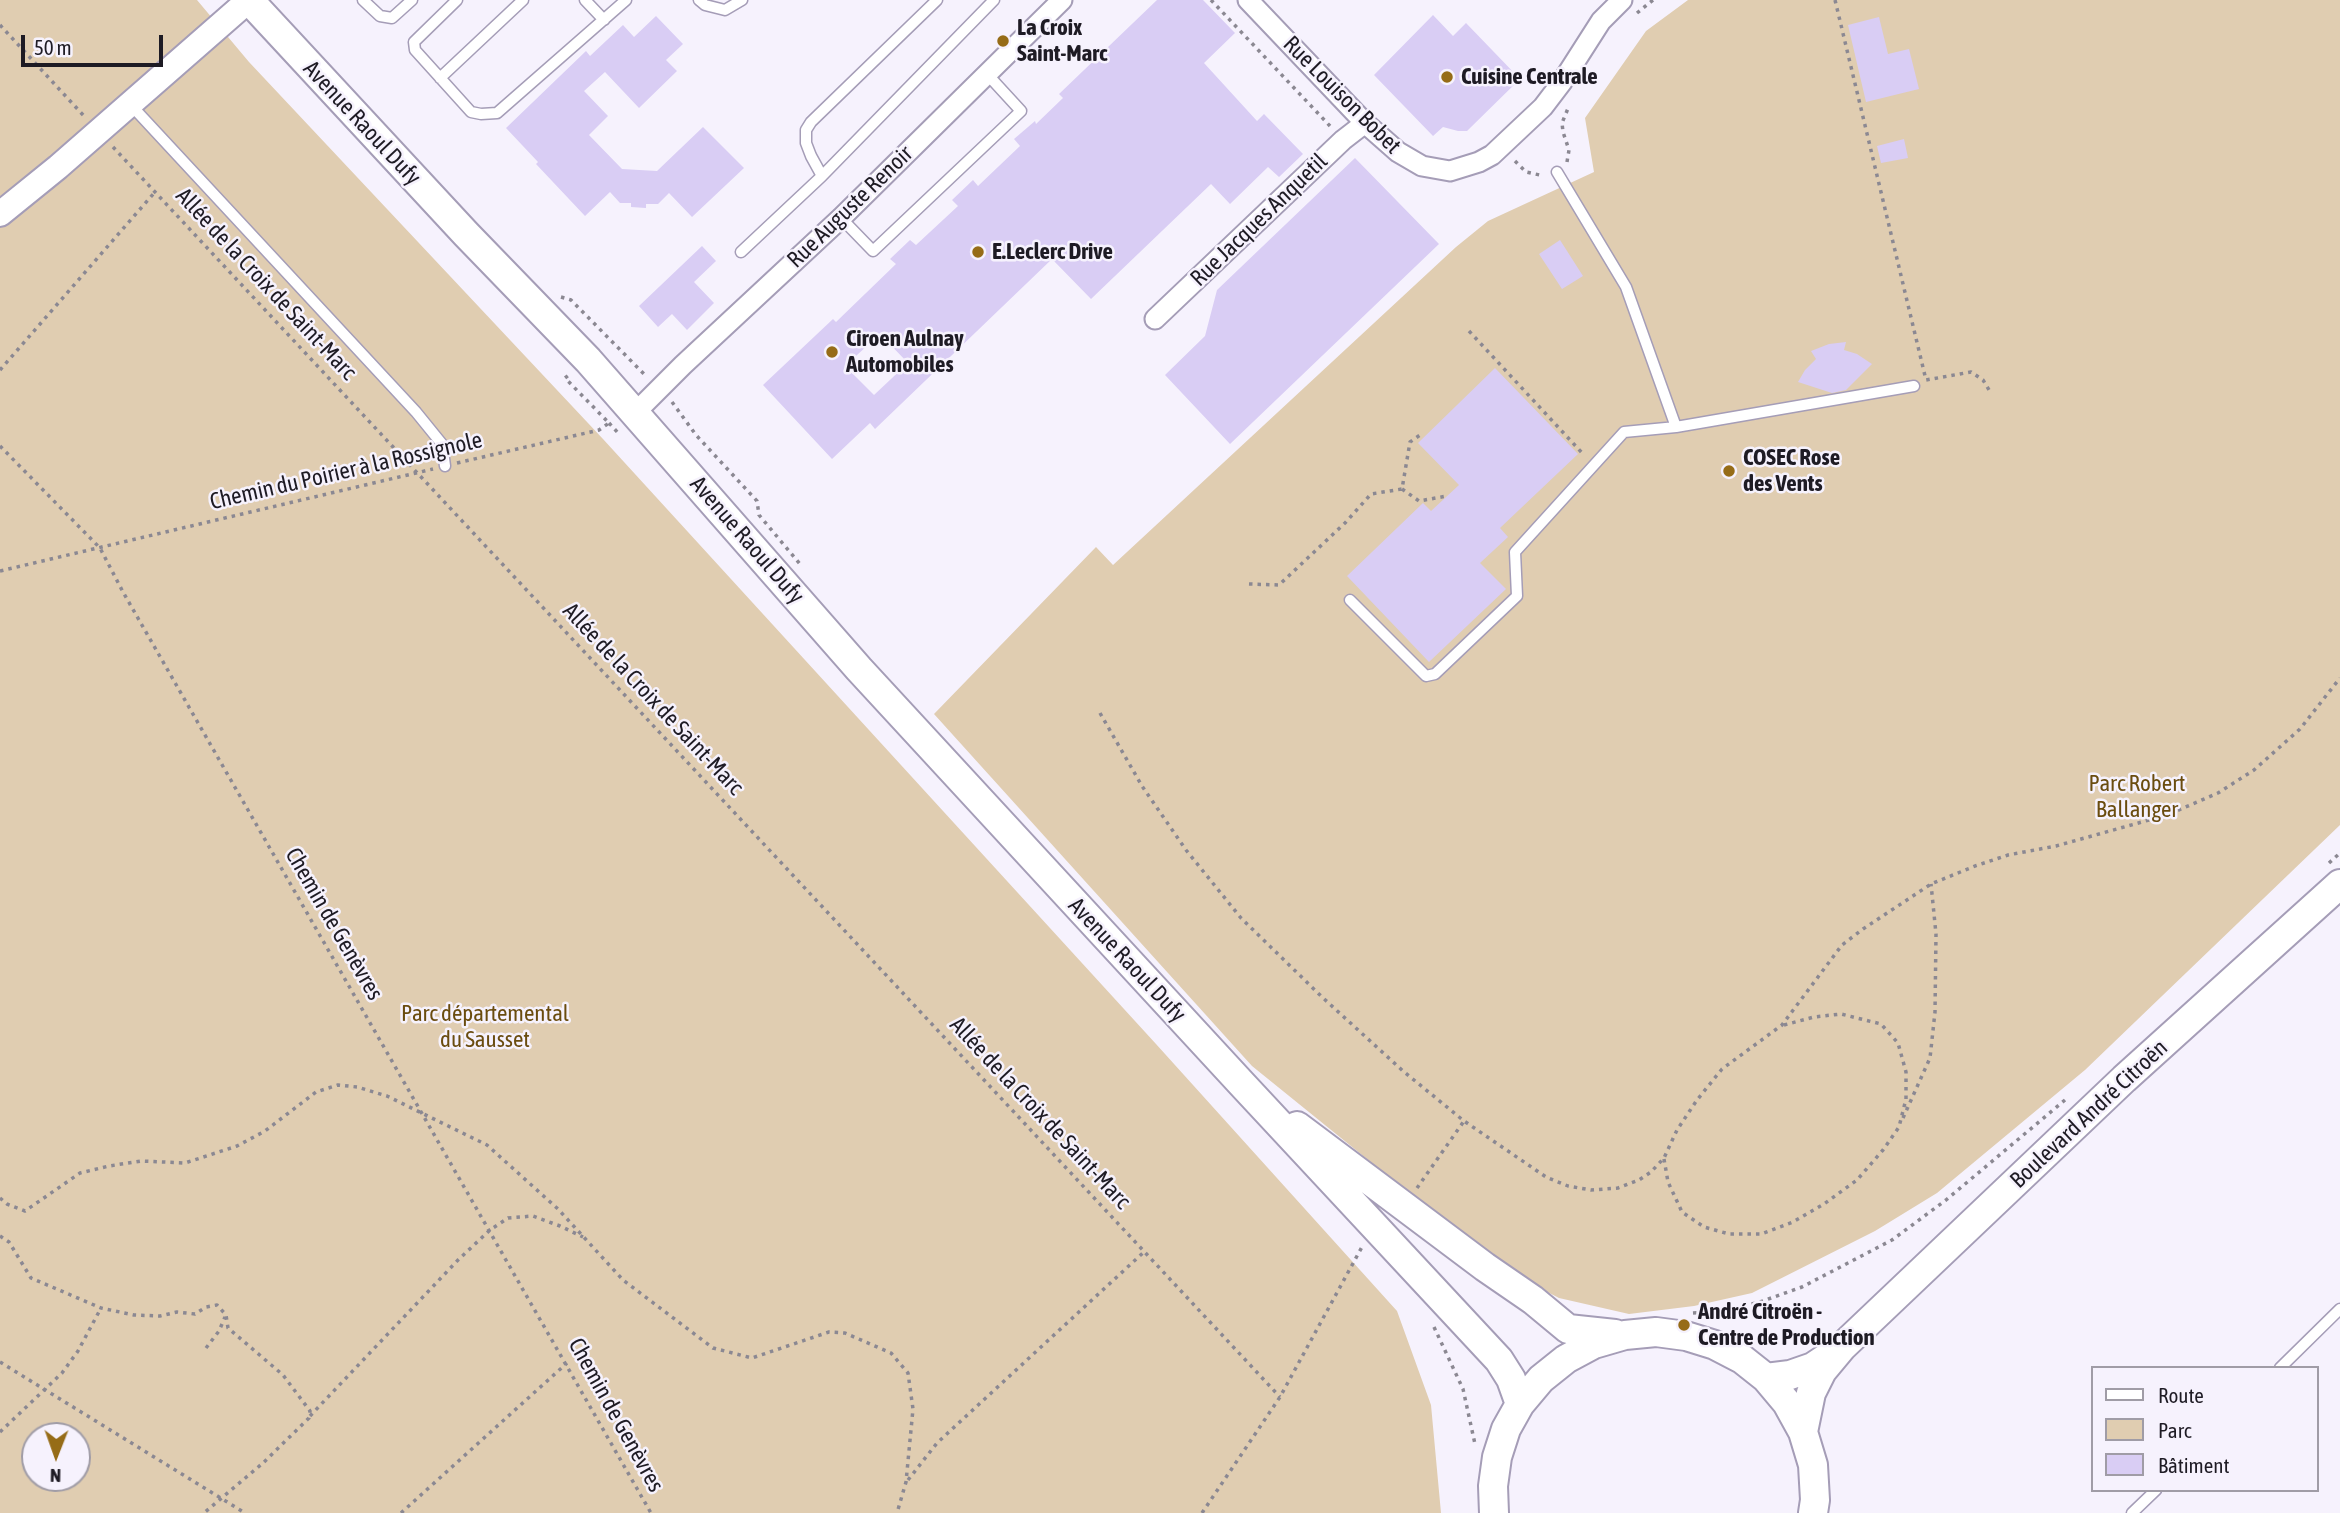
<!DOCTYPE html>
<html>
<head>
<meta charset="utf-8">
<style>
  body { margin:0 }
  #map { position:relative; width:2340px; height:1513px; overflow:hidden; background:#f6f2fd; font-family:"Asap Condensed",sans-serif }
  canvas { display:block }
  .legend { position:absolute; left:2091px; top:1366px; width:228px; height:126px; box-sizing:border-box; background:#f6f2fd; border:2px solid #a09ca6; margin:0; padding:9px 12px; list-style:none; font-size:21px; color:#1e1b24 }
  .legend li { display:flex; align-items:center; gap:14px; height:35px }
  .legend b { width:35px; border:2px solid #a09ca6 }
  .north { position:absolute; left:21px; top:1422px; width:70px; height:70px; box-sizing:border-box; background:#f6f2fd; border:2px solid #a09ca6; border-radius:50%; rotate:181deg; font-size:19px; font-weight:700; line-height:28px; text-align:center; color:#1e1b24 }
  .north::after { content:''; display:block; margin:auto; width:24px; height:32px; background:#966c17; clip-path:polygon(50% 0,100% 100%,50% 72%,0 100%) }
  .scale { position:absolute; left:21px; top:35px; width:142px; height:32px; box-sizing:border-box; border:4px solid #1e1b24; border-top:0; padding-left:9px; font-size:21px; line-height:24px; white-space:nowrap; color:#1e1b24; -webkit-text-stroke:5px #f6f2fd; paint-order:stroke }
</style>
</head>
<body>
<div id="map">
<canvas width="2340" height="1513"></canvas>
<ul class="legend">
<li><b style="height:9px;background:#fff"></b>Route</li>
<li><b style="height:19px;background:#e0cdb1"></b>Parc</li>
<li><b style="height:19px;background:#d9cdf4"></b>Bâtiment</li>
</ul>
<div class="north">N</div>
<div class="scale">50 m</div>
</div>
<script>
const ctx = document.querySelector('canvas').getContext('2d');
ctx.lineJoin = 'round';
function fillPath(path, color) { ctx.fillStyle = color; ctx.fill(path, 'evenodd'); }
const poly = rows => new Path2D(rows.map(r => 'M' + r).join(''));
function trace(path, color, width, dash) { ctx.strokeStyle = color; ctx.lineWidth = width; ctx.lineCap = dash ? 'butt' : 'round'; ctx.setLineDash(dash || []); ctx.stroke(path); }
function write(font, color, halo, rows, align = 'center') {
  ctx.font = font + ' "Asap Condensed",sans-serif'; ctx.lineWidth = 5; ctx.setLineDash([]); ctx.textBaseline = 'middle'; ctx.strokeStyle = halo; ctx.fillStyle = color; for (const [text, x, y, turn = 0] of rows) {
    ctx.save(); ctx.translate(x, y); ctx.rotate((+turn || 0) * Math.PI / 180); ctx.textAlign = isNaN(turn) ? turn : align; if (halo) ctx.strokeText(text, 0, 0); ctx.fillText(text, 0, 0); ctx.restore();
  }
}
const green = poly([
  [0,0,197,0,249,62,603,439,1156,1044,1397,1311,1431,1405,1441,1513,0,1513],
  [35,1436,77,1436,77,1478,35,1478],
  [1688,0,2340,0,2340,825,2085,1070,1937,1193,1875,1231,1752,1293,1694,1306,1629,1314,1559,1298,1503,1269,1252,1066,934,714,1096,547,1113,565,1456,247,1488,221,1594,172,1585,118,1646,31]
]);
const building = poly([
  [1157,0,1203,0,1235,33,1204,63,1257,121,1264,114,1303,154,1279,177,1268,167,1230,204,1211,184,1091,299,1052,259,875,429,870,423,832,459,763,385,833,319,836,322,896,264,890,259,910,240,916,245,958,206,952,200,973,180,978,186,1020,146,1014,139,1035,121,1036,124,1063,98,1059,94],
  [880,334,908,363,874,395,845,366],
  [1433,15,1453,36,1466,23,1520,79,1467,131,1458,131,1443,127,1433,136,1374,75],
  [656,16,683,44,666,60,677,71,639,108,605,72,584,91,608,116,589,135,622,169,657,171,703,127,744,168,692,217,669,193,658,204,646,204,646,208,631,207,631,203,620,203,610,192,585,216,536,164,538,162,506,128,586,51,590,56,623,25,634,37],
  [1879,17,1888,54,1909,49,1919,89,1866,102,1848,25],
  [1904,139,1908,158,1881,163,1877,146],
  [1355,158,1439,244,1230,444,1165,375,1205,336,1217,290],
  [1560,240,1583,276,1562,289,1539,254],
  [702,246,716,261,694,282,714,303,687,330,672,314,658,327,639,306],
  [1846,342,1844,350,1857,354,1872,364,1846,390,1832,393,1798,382,1805,370,1816,359,1811,351,1829,344],
  [1495,368,1578,454,1500,528,1508,537,1480,563,1506,589,1429,662,1347,576,1423,503,1431,511,1459,485,1418,443]
]);
const path = poly([
  [1211,0,1330,126],
  [1835,0,1926,380,1971,372,1983,380,1989,390],
  [1637,13,1653,0],
  [0,25,84,116],
  [113,147,1280,1397],
  [1515,161,1526,172,1544,176],
  [1567,162,1569,150,1563,132,1562,123,1569,106],
  [561,297,571,300,647,377],
  [1469,331,1584,455],
  [0,370,155,192],
  [672,402,696,435,757,501,759,515,800,564],
  [609,423,620,435],
  [0,446,100,548,123,592,651,1513],
  [457,463,599,430,609,423,565,378,570,374],
  [1402,489,1419,501,1447,496],
  [0,571,433,469],
  [1249,584,1279,585,1345,523,1371,494,1402,489,1410,442,1420,435],
  [1100,713,1142,786,1186,850,1241,918,1322,997,1403,1071,1464,1121,1546,1177,1568,1186,1591,1190,1618,1188,1639,1180,1651,1172,1664,1158,1677,1130,1697,1100,1722,1069,1782,1025,1842,945,1863,929,1931,884,1975,866,2008,855,2056,846,2167,815,2218,793,2254,770,2300,729,2340,678],
  [2329,863,2340,853],
  [1903,1118,1930,1058,1935,1012,1936,934,1931,884],
  [1664,1159,1668,1182,1682,1212,1704,1227,1729,1234,1761,1234,1793,1222,1824,1204,1857,1180,1883,1150,1899,1127,1906,1099,1906,1072,1898,1043,1881,1024,1841,1014,1814,1017,1784,1025],
  [1417,1188,1464,1121],
  [0,1198,7,1204,25,1211,80,1173,109,1166,141,1161,185,1163,237,1146,265,1131,316,1092,338,1085,357,1087,387,1096,487,1145,558,1209,623,1280,713,1348,752,1358,829,1332,845,1333,891,1353,908,1373,913,1409,906,1482,897,1513],
  [0,1236,9,1242,31,1278,101,1308,134,1315,160,1316,177,1312,195,1314,206,1307,217,1305,226,1315,228,1328,283,1375,310,1411,309,1418,263,1463,204,1513],
  [1693,1313,1723,1311,1760,1302,1802,1287,1892,1240,1946,1200,2065,1100],
  [1434,1327,1463,1389,1475,1444],
  [206,1348,219,1331,225,1317],
  [0,1362,245,1513],
  [310,1416,458,1260,490,1230,508,1218,533,1216,560,1226,583,1237],
  [0,1432,62,1373,78,1351,101,1308],
  [908,1480,937,1443,1145,1251],
  [401,1513,567,1363],
  [1202,1513,1280,1397,1363,1245]
]);
const service = poly([
  [363,0,380,16,392,18,412,0],
  [457,0,414,42,415,50,471,112,481,114,497,113,626,0],
  [585,0,604,20],
  [699,0,705,5,725,10,742,0],
  [440,78,523,0],
  [130,104,416,412,442,444,445,466],
  [1557,172,1626,287,1676,427,1914,386],
  [822,176,811,156,806,143,806,130,811,122,937,0],
  [841,218,873,251,1021,111,987,74],
  [741,252,822,176,994,0],
  [1350,600,1426,676,1435,674,1517,596,1515,552,1624,432,1676,427],
  [2280,1368,2340,1309],
  [2132,1513,2156,1490]
]);
const minor = poly([
  [1248,0,1365,123,1398,152,1422,166,1450,171,1479,162,1492,155,1543,107,1562,82,1601,21,1622,0],
  [1155,319,1343,140,1365,123],
  [636,412,683,365,841,218,1062,0]
]);
const tertiary = poly([
  [0,214,58,167,249,0]
]);
const secondary = poly([
  [249,0,466,234,588,360,859,669,1241,1083,1499,1360,1511,1379,1520,1404],
  [1297,1126,1485,1267,1533,1300,1568,1329,1615,1334],
  [1766,1378,1790,1375,1813,1367,1831,1355],
  [1803,1432,1811,1393,1822,1371,1842,1347,2124,1079,2340,884],
  [1494,1513,1493,1486,1497,1457,1506,1429,1520,1404,1541,1379,1566,1359,1594,1344,1625,1335,1656,1332,1686,1336,1715,1345,1742,1359,1766,1378,1787,1403,1803,1432,1813,1465,1815,1500,1813,1513]
]);
const markers = [
  [1003,41,7,"#966c17"],
  [1447,77,7,"#966c17"],
  [978,252,7,"#966c17"],
  [832,352,7,"#966c17"],
  [1729,471,7,"#966c17"],
  [1684,1325,7,"#966c17"]
];
const poiNames = [
  ["La Croix",1017,28],
  ["Saint-Marc",1017,54],
  ["Cuisine Centrale",1461,77],
  ["E.Leclerc Drive",992,252],
  ["Ciroen Aulnay",846,339],
  ["Automobiles",846,365],
  ["COSEC Rose",1743,458],
  ["des Vents",1743,484],
  ["André Citroën -",1698,1312],
  ["Centre de Production",1698,1338]
];
const streetNames = [
  ["Rue Louison Bobet",1342,95,45],
  ["Avenue Raoul Dufy",362,123,47],
  ["Rue Auguste Renoir",850,207,-44],
  ["Rue Jacques Anquetil",1259,220,-44],
  ["Allée de la Croix de Saint-Marc",266,284,47],
  ["Chemin du Poirier à la Rossignole",346,471,-13],
  ["Avenue Raoul Dufy",747,540,49],
  ["Allée de la Croix de Saint-Marc",653,699,47],
  ["Chemin de Genèvres",334,924,60],
  ["Avenue Raoul Dufy",1127,960,47],
  ["Allée de la Croix de Saint-Marc",1040,1113,47],
  ["Boulevard André Citroën",2089,1114,-43],
  ["Chemin de Genèvres",616,1415,61]
];
const parkNames = [
  ["Parc Robert",2137,784],
  ["Ballanger",2137,810],
  ["Parc départemental",485,1014],
  ["du Sausset",485,1040]
];
fillPath(green, '#e0cdb1');
fillPath(building, '#d9cdf4');
trace(service, '#a59db7', 13);
trace(minor, '#a59db7', 23);
trace(tertiary, '#a59db7', 28);
trace(secondary, '#a59db7', 32);
trace(path, '#8b8892', 3.5, [3.5, 5]);
trace(service, '#fff', 10);
trace(minor, '#fff', 19);
trace(tertiary, '#fff', 24);
trace(secondary, '#fff', 28);
for (const [x, y, r, color] of markers) { const dot = new Path2D(); dot.arc(x, y, r, 0, 2 * Math.PI); ctx.fillStyle = color; ctx.fill(dot); trace(dot, '#f6f2fd', 2.5); }
write('bold 23px', '#1e1b24', '#f6f2fd', poiNames, 'left');
write('23px', '#1e1b24', '#f6f2fd', streetNames);
write('23px', '#6a4c0f', '#f6f2fd', parkNames);
</script>
</body>
</html>
